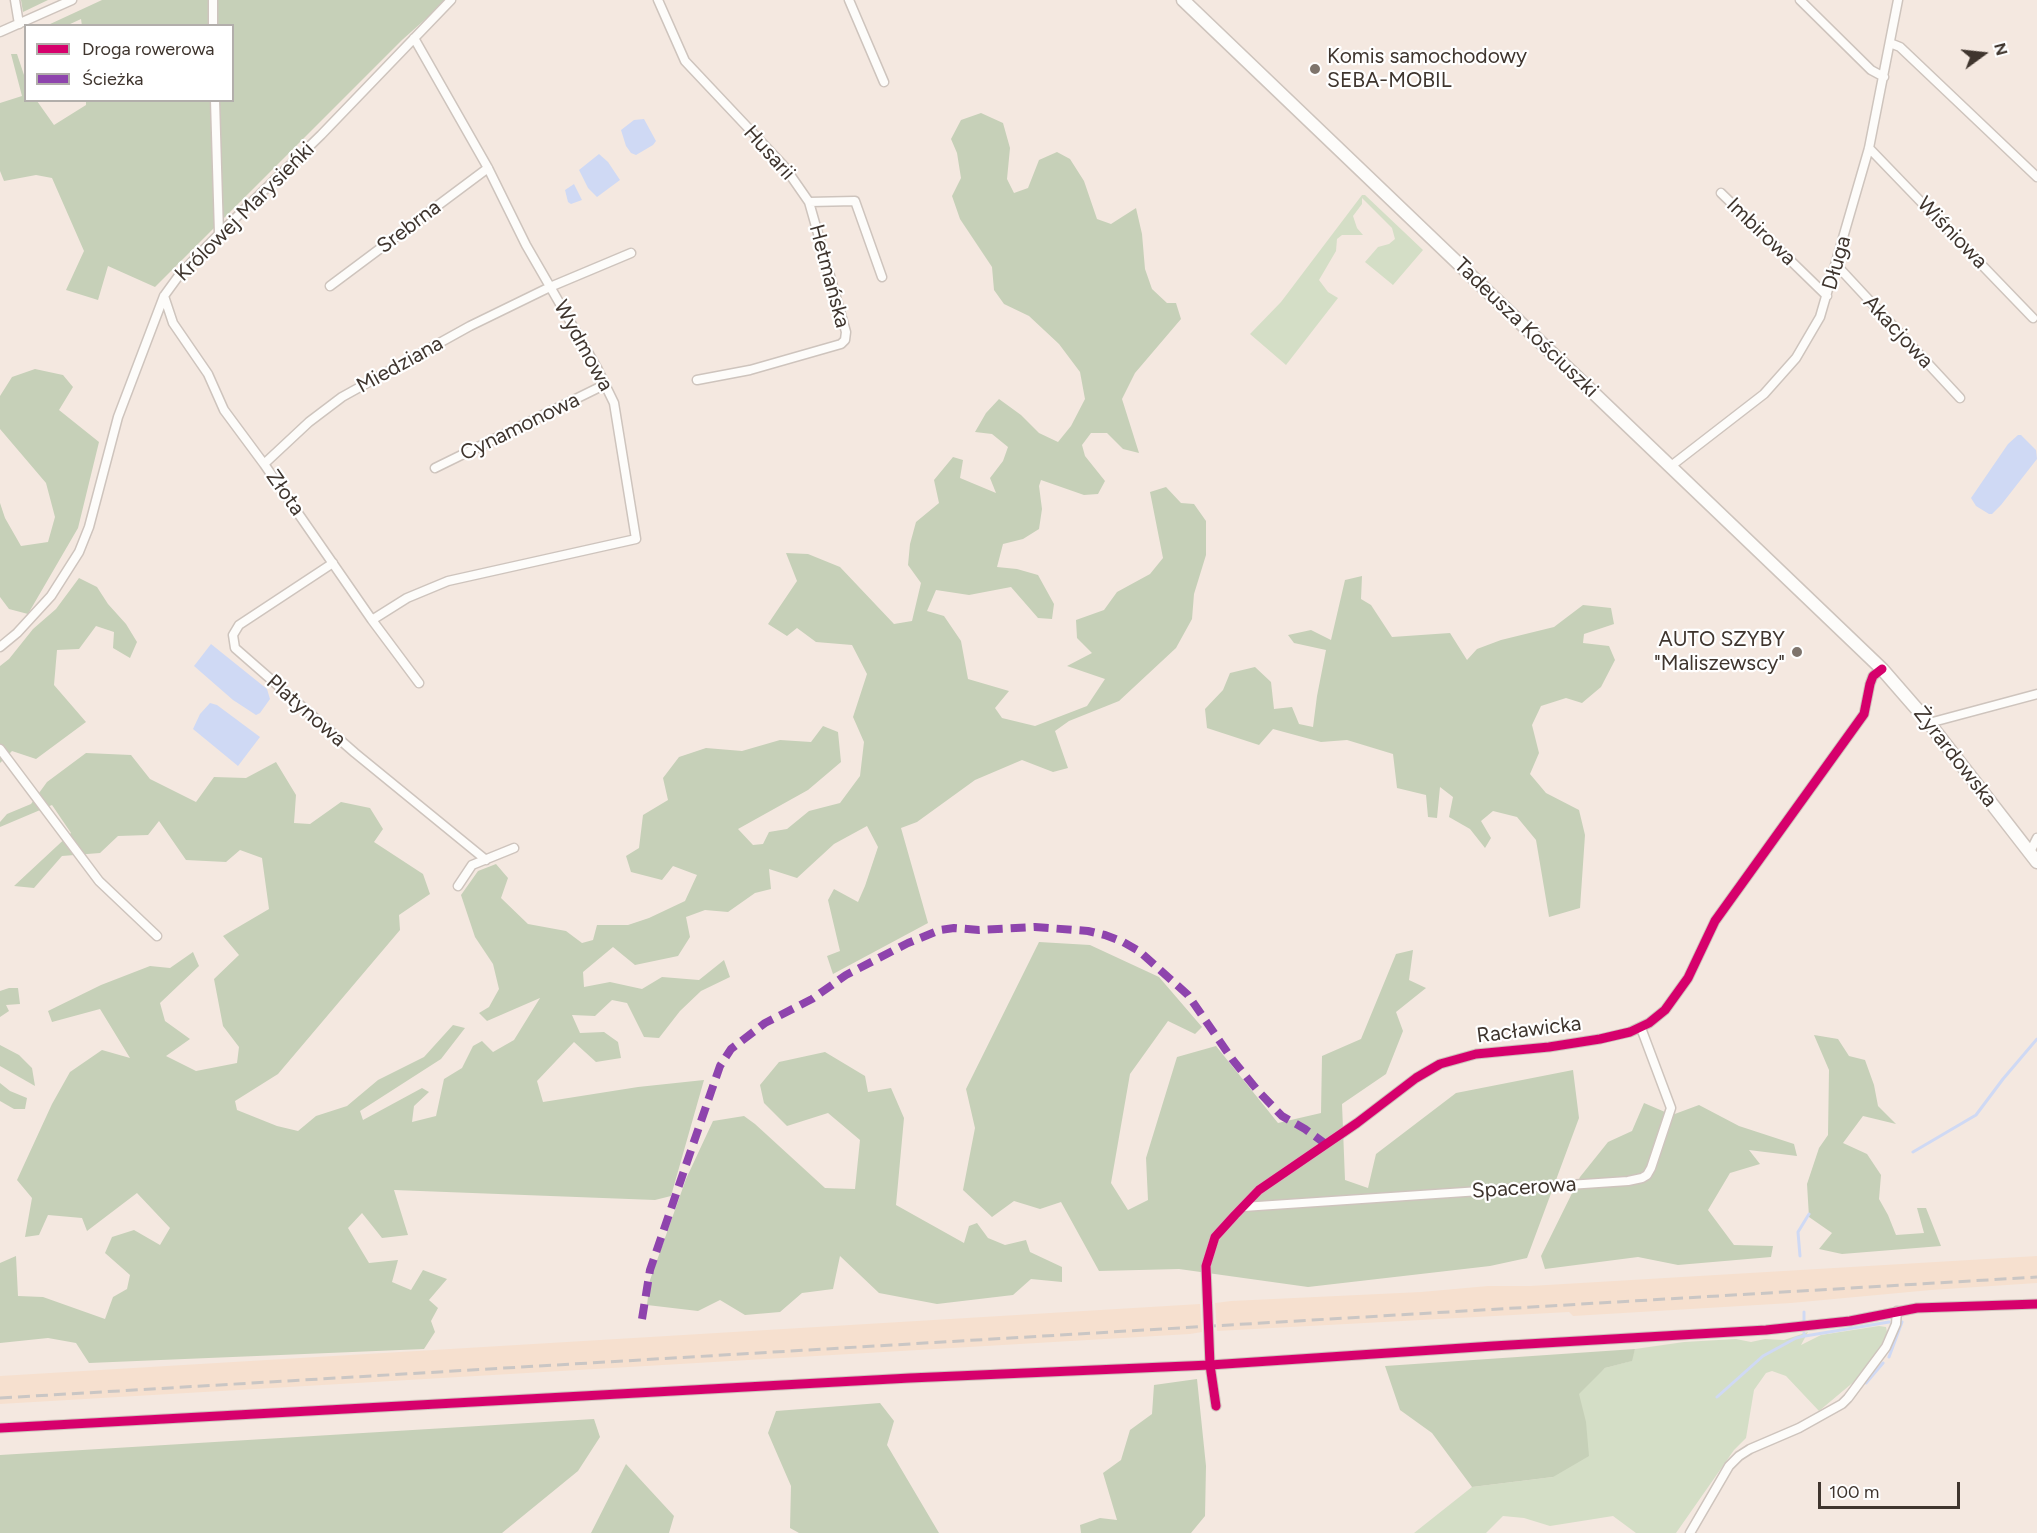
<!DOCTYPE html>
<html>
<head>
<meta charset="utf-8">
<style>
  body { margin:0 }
  #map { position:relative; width:2037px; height:1533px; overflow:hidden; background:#f4e8e0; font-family:Figtree,sans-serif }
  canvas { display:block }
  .legend { position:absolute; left:24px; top:24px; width:210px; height:78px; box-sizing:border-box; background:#fff; border:2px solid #b2aeab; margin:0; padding:8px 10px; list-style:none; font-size:18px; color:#3f352e }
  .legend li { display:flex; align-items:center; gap:12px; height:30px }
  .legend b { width:30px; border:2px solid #b2aeab }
  .north { position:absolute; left:1953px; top:24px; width:60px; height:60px; -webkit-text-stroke:4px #fff; paint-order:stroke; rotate:75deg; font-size:16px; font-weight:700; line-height:24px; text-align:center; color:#3f352e }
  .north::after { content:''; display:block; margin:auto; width:21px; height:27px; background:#3f352e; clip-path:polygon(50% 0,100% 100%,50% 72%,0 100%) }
  .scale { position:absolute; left:1818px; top:1482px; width:142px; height:27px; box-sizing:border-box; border:3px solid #3f352e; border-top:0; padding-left:8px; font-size:18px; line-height:21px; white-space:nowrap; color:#3f352e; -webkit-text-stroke:4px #fff; paint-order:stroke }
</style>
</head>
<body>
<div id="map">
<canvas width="2037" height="1533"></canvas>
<ul class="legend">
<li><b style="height:8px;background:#d6006c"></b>Droga rowerowa</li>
<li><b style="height:8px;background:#8e44ad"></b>Ścieżka</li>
</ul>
<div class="north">N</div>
<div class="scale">100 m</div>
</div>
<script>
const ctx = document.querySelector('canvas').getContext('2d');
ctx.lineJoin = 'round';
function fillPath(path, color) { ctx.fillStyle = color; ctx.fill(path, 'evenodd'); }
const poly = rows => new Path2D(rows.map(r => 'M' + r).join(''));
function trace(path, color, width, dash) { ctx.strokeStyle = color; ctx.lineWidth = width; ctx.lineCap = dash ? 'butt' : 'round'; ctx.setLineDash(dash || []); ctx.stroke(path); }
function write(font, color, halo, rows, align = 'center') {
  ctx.font = font + ' Figtree,sans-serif'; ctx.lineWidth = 4.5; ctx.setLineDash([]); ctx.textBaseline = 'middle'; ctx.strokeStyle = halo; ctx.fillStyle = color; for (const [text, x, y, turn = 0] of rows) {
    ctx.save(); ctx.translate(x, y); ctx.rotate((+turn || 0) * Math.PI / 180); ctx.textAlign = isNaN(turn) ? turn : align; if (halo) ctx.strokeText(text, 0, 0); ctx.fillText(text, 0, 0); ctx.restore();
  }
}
const built = poly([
  [2037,1256,2037,1283,1931,1290,1791,1303,1573,1316,1569,1312,1217,1331,1215,1303,1231,1301,1421,1292,1488,1286,1530,1286],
  [1200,1304,1202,1332,1190,1334,0,1404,0,1376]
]);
const green = poly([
  [1362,195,1365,195,1423,250,1393,285,1365,262,1378,247,1389,244,1395,239,1392,228,1362,198,1362,204,1353,216,1357,228,1363,235,1342,235,1337,239,1336,251,1319,280,1328,292,1338,298,1286,365,1250,334,1281,302],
  [1879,1326,1886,1327,1887,1332,1879,1350,1856,1380,1819,1411,1786,1376,1772,1371,1766,1373,1754,1390,1746,1438,1734,1450,1676,1533,1636,1533,1613,1516,1550,1526,1524,1518,1503,1516,1486,1533,1414,1533,1472,1487,1553,1477,1577,1392,1605,1368,1631,1361,1635,1349,1684,1342,1736,1339,1751,1342,1765,1339,1784,1340,1808,1332,1801,1345,1821,1335]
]);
const forest = poly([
  [21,0,48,0,23,12],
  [102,0,447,0,402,40,155,287,108,266,98,300,66,290,84,251,52,178,36,175,4,181,0,171,0,103,22,96,11,54,17,54,25,78,26,100,37,101,54,125,86,105,86,101,232,100,232,26,82,26,81,19,68,25,48,25],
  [981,113,1003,123,1010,148,1007,179,1014,193,1028,188,1039,160,1057,152,1070,159,1084,181,1097,219,1111,224,1136,208,1142,234,1145,269,1152,289,1167,303,1176,303,1181,319,1135,373,1122,399,1139,453,1123,449,1107,433,1091,433,1082,445,1085,456,1105,481,1098,494,1084,495,1041,480,1039,486,1042,509,1039,529,1023,539,1003,544,997,567,1017,569,1038,575,1054,604,1052,619,1038,618,1011,587,969,595,936,590,927,611,944,616,961,641,968,679,1009,691,995,708,1002,718,1035,726,1087,706,1105,679,1067,666,1092,653,1077,638,1076,620,1104,610,1117,592,1150,574,1163,558,1150,492,1166,487,1181,503,1194,504,1206,521,1206,555,1194,594,1192,619,1176,648,1119,701,1069,721,1055,731,1068,768,1053,772,1022,760,975,780,917,822,901,828,928,923,833,974,827,956,840,951,828,900,834,889,858,902,865,886,878,847,867,826,834,844,797,878,769,869,771,889,755,893,728,912,705,910,686,917,690,937,678,956,635,965,613,947,583,972,584,987,610,982,642,989,662,977,699,980,724,960,730,977,701,991,680,1011,659,1038,644,1037,627,1003,612,1000,595,1016,572,1015,580,1033,604,1032,618,1042,621,1058,596,1062,574,1042,537,1081,543,1102,638,1087,704,1080,671,1196,655,1200,394,1190,408,1235,382,1238,362,1213,348,1228,369,1263,398,1260,392,1282,411,1290,423,1270,447,1279,429,1300,438,1308,431,1321,435,1332,424,1349,89,1363,76,1343,48,1338,0,1343,0,1263,16,1256,18,1296,43,1297,105,1319,113,1297,127,1289,130,1275,105,1253,112,1237,134,1230,160,1245,170,1228,137,1193,87,1231,82,1218,48,1215,39,1235,25,1237,32,1198,17,1180,52,1104,70,1072,102,1050,130,1058,100,1009,52,1022,48,1011,101,985,150,966,170,968,193,952,199,966,160,1003,165,1021,190,1039,166,1056,196,1071,237,1063,239,1047,223,1026,214,979,239,955,223,936,269,909,262,858,240,850,226,862,186,860,159,821,148,835,118,836,100,853,62,856,34,888,14,886,71,833,52,805,0,827,0,822,7,814,31,804,47,782,86,753,131,755,150,779,196,802,214,777,246,778,276,762,296,795,294,823,310,824,341,802,370,808,383,829,374,842,423,874,430,894,399,915,400,930,278,1074,235,1101,237,1110,277,1126,298,1131,316,1116,347,1106,378,1080,424,1057,453,1025,465,1028,441,1059,360,1111,363,1120,422,1088,429,1092,414,1106,412,1122,436,1116,444,1079,462,1068,473,1046,482,1041,493,1052,514,1040,540,998,487,1021,479,1013,489,1007,499,989,493,964,475,937,461,895,478,871,496,864,508,878,501,898,528,924,566,931,582,943,593,940,597,925,628,925,649,918,685,901,697,875,673,866,662,880,631,872,626,856,639,848,643,815,668,800,663,778,679,757,706,748,742,751,780,740,811,742,823,726,838,732,841,762,808,790,738,829,753,845,763,844,769,832,787,829,809,811,840,803,860,776,864,742,853,717,867,674,852,645,816,642,797,628,787,636,768,624,797,581,786,553,808,554,840,567,894,624,912,621,921,583,908,565,910,544,916,522,939,503,934,480,953,457,963,460,960,478,996,493,990,478,1003,461,1008,447,992,434,975,432,986,413,999,399,1021,415,1039,433,1058,442,1071,426,1085,399,1080,372,1059,344,1029,316,1004,304,994,290,992,267,960,219,952,196,961,178,957,153,951,139,961,120],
  [35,369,63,375,73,387,59,410,99,442,78,528,28,614,9,609,0,597,0,503,5,518,21,546,48,542,55,517,46,483,0,429,0,396,12,377],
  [1362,576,1361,599,1371,605,1392,637,1450,633,1467,660,1477,649,1501,640,1554,627,1583,605,1611,608,1614,624,1584,634,1583,643,1609,646,1615,660,1601,687,1582,703,1566,698,1541,706,1532,725,1539,753,1530,774,1546,793,1579,810,1585,835,1580,908,1549,917,1536,840,1517,817,1493,811,1481,821,1491,838,1485,848,1470,829,1449,817,1453,797,1440,787,1437,818,1428,817,1426,795,1397,788,1393,754,1347,740,1321,742,1273,729,1259,745,1207,728,1205,709,1223,690,1230,673,1255,667,1271,682,1274,709,1292,707,1299,724,1313,727,1317,696,1326,650,1294,643,1288,635,1311,630,1331,640,1345,580],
  [79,578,97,587,108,604,126,624,137,642,130,658,113,648,114,632,96,626,79,649,57,650,54,685,86,722,36,759,12,751,0,763,0,666,9,659,33,629,56,609],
  [1039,942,1090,945,1159,977,1202,1027,1195,1034,1168,1021,1130,1074,1111,1183,1128,1210,1148,1200,1146,1158,1177,1057,1216,1046,1278,1123,1321,1113,1322,1056,1361,1039,1396,954,1413,950,1409,980,1426,988,1396,1012,1403,1031,1386,1074,1342,1104,1345,1180,1368,1188,1376,1154,1456,1093,1573,1070,1579,1118,1527,1258,1490,1266,1308,1287,1179,1269,1099,1271,1061,1202,1040,1209,1014,1201,992,1217,963,1190,975,1128,966,1089],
  [9,988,18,988,20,1004,6,1005,9,1011,0,1017,0,991],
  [1814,1035,1838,1039,1849,1056,1865,1060,1874,1085,1878,1106,1896,1124,1863,1116,1843,1143,1867,1154,1881,1175,1879,1199,1888,1215,1896,1235,1924,1233,1917,1208,1926,1208,1941,1246,1842,1254,1819,1249,1832,1233,1809,1217,1807,1184,1819,1148,1828,1135,1829,1070],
  [0,1045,19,1055,32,1068,35,1086,0,1066],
  [825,1052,865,1076,868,1092,891,1088,904,1118,896,1205,964,1243,969,1226,977,1223,988,1238,1005,1245,1026,1240,1030,1252,1062,1267,1062,1282,1031,1279,1013,1295,937,1304,879,1293,840,1256,833,1289,802,1293,780,1312,745,1315,720,1300,698,1311,647,1305,650,1280,686,1179,713,1121,744,1116,755,1124,825,1188,855,1189,860,1140,828,1113,787,1126,764,1103,760,1085,779,1062],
  [0,1083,10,1091,27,1098,25,1109,14,1109,0,1101],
  [1644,1103,1672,1115,1699,1105,1739,1126,1794,1144,1797,1156,1749,1150,1760,1164,1730,1173,1708,1210,1734,1245,1773,1246,1771,1257,1678,1265,1638,1257,1545,1269,1541,1256,1580,1177,1608,1142,1632,1131],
  [1635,1349,1632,1361,1605,1368,1579,1394,1586,1422,1589,1456,1553,1477,1472,1487,1432,1433,1400,1410,1385,1366],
  [1197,1379,1206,1466,1205,1516,1191,1533,1081,1533,1080,1525,1100,1518,1117,1520,1103,1473,1121,1460,1130,1430,1152,1414,1154,1385],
  [880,1403,894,1421,887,1445,939,1533,799,1533,790,1528,791,1486,768,1433,776,1411],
  [594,1419,600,1437,578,1471,502,1533,0,1533,0,1455],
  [626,1464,674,1516,669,1533,591,1533]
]);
const water = poly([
  [644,119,656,141,653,145,636,155,631,153,626,146,621,130,634,120],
  [599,154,608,162,620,180,597,197,588,188,579,170],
  [574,184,582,200,571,204,568,202,565,190],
  [2018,435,2021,435,2036,450,2037,459,2001,505,1992,514,1989,514,1976,506,1971,498,2008,444],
  [211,644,267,689,270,699,260,713,256,715,233,700,194,666],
  [210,703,217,705,260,737,238,766,193,729,200,714]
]);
const stream = poly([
  [1913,1152,1976,1115,2003,1079,2037,1039],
  [1800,1256,1798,1232,1809,1214],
  [1804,1312,1804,1322],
  [1805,1336,1889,1322],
  [1889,1357,1902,1322],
  [1866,1383,1883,1363],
  [1717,1397,1763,1356,1796,1338,1804,1336,1804,1333]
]);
const street = poly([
  [15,0,19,24],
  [213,0,213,26],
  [658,0,685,61,784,166,809,202,846,332,845,340,841,344,750,370,697,380],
  [849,0,884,82],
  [1800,0,1871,70,1884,77],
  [0,32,72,0],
  [1890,43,1900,47,2037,177],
  [215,100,219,234],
  [1869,148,2033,318],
  [1721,193,1827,296],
  [809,202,855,201,882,277],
  [1835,268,1842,271,1960,398],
  [330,286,488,168],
  [164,296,173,323,208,374,224,410,264,464,372,620,419,683],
  [264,464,309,422,342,397,470,326,550,287,631,253],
  [1671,466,1764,394,1796,358,1820,317,1869,148,1898,0],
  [435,468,604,385],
  [333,563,239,625,233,635,235,648,355,753,486,860],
  [372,620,407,598,448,581,636,539,614,403,597,368,526,245,488,168,414,38],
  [0,647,17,633,51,596,79,552,89,527,118,417,164,296,180,274,219,234,321,135,451,0],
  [1929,723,2037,694],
  [0,749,99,881,157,936],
  [2030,852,2037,838],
  [458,886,472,865,514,848],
  [1243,1207,1628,1181,1642,1178,1647,1175,1651,1168,1671,1108,1641,1028],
  [1216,1406,1210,1365,1206,1266,1215,1237,1235,1215,1259,1190,1357,1123,1416,1078,1440,1064,1476,1054,1549,1047,1600,1039,1630,1032,1649,1023,1665,1010,1688,978,1715,921,1864,714,1870,684,1873,676,1882,669],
  [0,1428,910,1378,1210,1365,1493,1346,1766,1330,1850,1321,1917,1308,2037,1304],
  [1690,1533,1729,1466,1739,1456,1750,1449,1799,1428,1842,1404,1848,1398,1886,1347,1896,1324,1897,1311]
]);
const secondary = poly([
  [1183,0,1882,669,1929,723,2037,862]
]);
const rail = poly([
  [0,1398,2037,1277]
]);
const quiet = poly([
  [642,1319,650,1270,711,1092,720,1066,731,1049,765,1023,812,999,846,975,908,943,940,930,954,928,979,930,1035,927,1088,931,1105,935,1123,942,1139,951,1188,995,1232,1059,1258,1091,1282,1116,1305,1129,1327,1145]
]);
const cycleway = poly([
  [1216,1406,1210,1365,1206,1266,1215,1237,1235,1215,1259,1190,1357,1123,1416,1078,1440,1064,1476,1054,1549,1047,1600,1039,1630,1032,1649,1023,1665,1010,1688,978,1715,921,1864,714,1870,684,1873,676,1882,669],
  [0,1428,910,1378,1210,1365,1493,1346,1766,1330,1850,1321,1917,1308,2037,1304]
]);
const markers = [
  [1315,69,6,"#7e746c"],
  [1797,652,6,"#7e746c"]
];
const poiNames = [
  ["Komis samochodowy",1327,57],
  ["SEBA-MOBIL",1327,81],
  ["AUTO SZYBY",1785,640,"right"],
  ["\"Maliszewscy\"",1785,664,"right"]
];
const streetNames = [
  ["Husarii",769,153,48],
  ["Królowej Marysieńki",245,212,-45],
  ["Srebrna",409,227,-37],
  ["Imbirowa",1761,232,44],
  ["Wiśniowa",1952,233,46],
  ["Długa",1837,263,-74],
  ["Hetmańska",829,276,75],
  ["Tadeusza Kościuszki",1526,328,44],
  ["Akacjowa",1898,332,47],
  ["Wydmowa",583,346,61],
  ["Miedziana",400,365,-29],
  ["Cynamonowa",520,427,-26],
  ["Złota",285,493,55],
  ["Platynowa",306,711,41],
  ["Żyrardowska",1955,757,52],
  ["Racławicka",1529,1030,-7],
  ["Spacerowa",1524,1188,-4]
];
fillPath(built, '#f6e0cf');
fillPath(green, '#d4dec6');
fillPath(forest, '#c6d0b8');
fillPath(water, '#cfd9f4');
trace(stream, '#cfd9f4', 3);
trace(street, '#cec4bd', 11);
trace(secondary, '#cec4bd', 15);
trace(street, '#fdfcfa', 8);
trace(secondary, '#fdfcfa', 12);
trace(rail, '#cac6c4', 3, [12, 6]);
trace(quiet, '#8e44ad', 8, [15, 8]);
trace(cycleway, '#d6006c', 9);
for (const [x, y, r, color] of markers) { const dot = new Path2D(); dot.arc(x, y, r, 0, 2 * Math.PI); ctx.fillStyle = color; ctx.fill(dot); trace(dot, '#fff', 2); }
write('21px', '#3f352e', '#fff', poiNames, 'left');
write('21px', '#3f352e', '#fff', streetNames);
</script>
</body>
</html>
